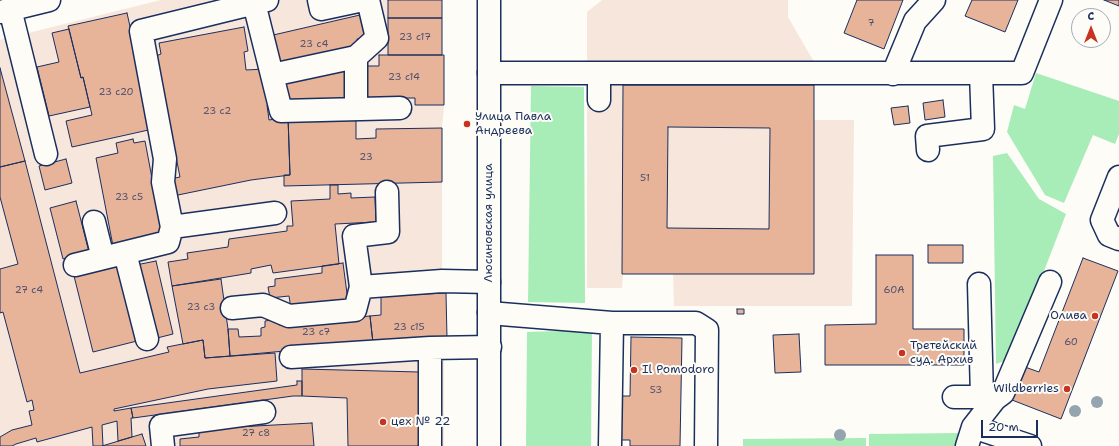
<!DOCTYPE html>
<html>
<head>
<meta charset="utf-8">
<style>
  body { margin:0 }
  #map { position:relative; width:1119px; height:446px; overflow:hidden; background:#fdfcf7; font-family:"Shantell Sans",sans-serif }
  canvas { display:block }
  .north { position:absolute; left:1071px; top:8px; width:40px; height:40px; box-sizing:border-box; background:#fdfcf7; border:1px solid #a3aaba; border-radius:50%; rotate:0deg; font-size:11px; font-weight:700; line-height:16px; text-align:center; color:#1b2f5e }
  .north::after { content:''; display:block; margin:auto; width:14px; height:18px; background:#c8321e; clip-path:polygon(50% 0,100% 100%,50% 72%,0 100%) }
  .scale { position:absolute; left:981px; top:420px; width:57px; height:18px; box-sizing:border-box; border:2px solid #1b2f5e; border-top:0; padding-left:5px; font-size:12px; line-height:14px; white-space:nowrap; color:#1b2f5e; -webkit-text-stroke:3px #fdfcf7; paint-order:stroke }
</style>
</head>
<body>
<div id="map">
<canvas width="1119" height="446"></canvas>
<div class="north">С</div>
<div class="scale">20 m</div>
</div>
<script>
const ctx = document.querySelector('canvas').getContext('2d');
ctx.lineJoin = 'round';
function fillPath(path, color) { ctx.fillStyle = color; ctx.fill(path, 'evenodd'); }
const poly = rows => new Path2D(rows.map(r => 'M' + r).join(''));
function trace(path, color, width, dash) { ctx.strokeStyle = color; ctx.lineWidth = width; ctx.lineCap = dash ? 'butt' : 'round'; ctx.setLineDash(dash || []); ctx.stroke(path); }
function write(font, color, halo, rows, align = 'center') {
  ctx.font = font + ' "Shantell Sans",sans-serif'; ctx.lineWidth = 4; ctx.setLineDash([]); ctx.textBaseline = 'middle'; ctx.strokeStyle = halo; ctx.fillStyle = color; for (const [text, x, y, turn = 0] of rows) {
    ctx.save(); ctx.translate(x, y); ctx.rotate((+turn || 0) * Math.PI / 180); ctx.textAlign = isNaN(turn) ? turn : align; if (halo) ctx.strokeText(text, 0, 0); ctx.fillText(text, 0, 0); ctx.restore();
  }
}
const built = poly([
  [161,0,442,0,442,55,444,55,444,105,442,128,442,293,446,293,447,338,444,339,444,446,0,446,0,40],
  [602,0,788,0,788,17,814,62,814,120,854,120,852,306,674,306,673,274,623,274,622,288,587,288,587,12]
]);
const green = poly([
  [1036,73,1119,101,1119,134,1115,144,1093,135,1064,203,1045,195,1007,132,1014,105,1025,109],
  [531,86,584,87,585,303,528,302],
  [1007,153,1039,199,1066,214,1010,359,996,364,993,156],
  [592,330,591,446,526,446,527,332],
  [963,433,959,446,869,446,869,434],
  [866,438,866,446,743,446,743,439]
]);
const building = poly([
  [388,0,442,0,442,18,388,18,388,0],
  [857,0,903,0,884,49,844,33,857,0],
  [972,0,1018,0,1005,32,965,16,972,0],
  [1104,0,1119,0,1119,6,1104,0],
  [127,13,153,129,72,147,66,121,92,115,83,77,81,78,68,26,127,13],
  [360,15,365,38,357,39,359,49,276,67,269,36,360,15],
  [388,18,442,18,442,55,388,55,388,18],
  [244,27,248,51,244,52,246,70,265,69,272,104,267,105,269,120,288,117,290,175,251,180,173,196,170,179,180,177,156,56,161,54,159,43,244,27],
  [69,29,81,78,83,77,90,107,49,116,37,67,59,62,52,33,69,29],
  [379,55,444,55,444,105,415,105,415,98,360,98,365,66,379,66,379,55],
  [346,65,349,103,285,107,284,78,346,65],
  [0,68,25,161,0,167,0,68],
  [623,85,814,85,814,274,622,274,623,85],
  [668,127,770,128,769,229,667,228,668,127],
  [943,100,945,117,925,120,923,103,943,100],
  [908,106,910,123,894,125,891,108,908,106],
  [356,115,356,139,376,138,376,129,442,128,442,182,284,186,284,175,290,175,288,117,356,115],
  [133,139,134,143,145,141,163,237,113,246,96,158,118,153,116,143,133,139],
  [66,159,72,183,45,190,39,166,66,159],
  [25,161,80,373,169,352,167,347,203,340,205,358,275,353,277,381,208,389,114,409,114,411,131,408,133,418,131,418,132,437,118,441,117,421,102,425,103,446,93,446,92,427,37,442,36,438,16,444,12,446,0,446,0,437,12,430,32,425,29,411,34,410,32,400,27,402,3,312,0,313,0,269,18,264,0,197,0,167,25,161],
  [330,185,338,185,338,194,351,193,351,198,375,197,376,222,335,224,339,264,273,273,271,265,251,269,251,273,172,286,168,262,188,259,187,253,228,247,229,239,287,231,287,226,293,226,291,201,330,199,330,185],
  [76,201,89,252,63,259,50,208,76,201],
  [928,245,963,245,963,263,928,263,928,245],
  [876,255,913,255,913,329,964,329,964,365,825,365,825,325,876,324,876,255],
  [1083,258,1118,271,1061,419,1012,400,1025,367,1039,372,1083,258],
  [121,261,141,340,93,352,73,272,121,261],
  [156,261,173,334,153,339,136,265,156,261],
  [343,263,348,301,291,309,289,296,270,298,268,287,275,286,275,279,322,273,322,266,343,263],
  [221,279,228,329,230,356,205,358,203,340,183,344,172,286,221,279],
  [446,293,447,338,373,343,370,316,381,315,381,296,446,293],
  [737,309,744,309,744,314,737,314,737,309],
  [370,316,373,343,230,356,228,329,238,329,239,337,261,336,261,328,265,327,265,321,278,319,279,325,370,316],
  [799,334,801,372,775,373,773,335,799,334],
  [631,337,682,338,680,446,630,446,630,440,619,440,619,396,630,396,631,337],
  [302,369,419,372,419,446,348,446,347,398,302,396,302,369],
  [297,381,302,381,302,396,293,396,133,418,131,408,297,385,297,381],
  [312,423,314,446,180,446,180,439,199,437,199,429,312,423],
  [142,434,146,446,102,446,142,434]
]);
const minor = poly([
  [267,0,141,31,165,159,163,182,172,227,275,213],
  [319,0,321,9,363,0],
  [254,3,281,111,400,108],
  [10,9,46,154],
  [0,12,49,0],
  [489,73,1022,73,1051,0],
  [599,73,599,100],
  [893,74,915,21,934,0],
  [272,75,356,57],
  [356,109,356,57,377,38,368,0],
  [928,150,927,136,983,129,981,73],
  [1119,177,1102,220,1109,235,1119,239],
  [94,222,103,258],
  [125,253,147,339],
  [75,265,168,242,172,227],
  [979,284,982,397,995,399],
  [361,287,354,236,388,232,387,192],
  [232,308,263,305,289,316,355,310,361,287,442,281,489,282],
  [489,313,612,323,696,323,707,330,706,446],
  [291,357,430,348,490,347],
  [954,397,982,397],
  [973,427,1030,446],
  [163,446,161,426,264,412],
  [430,446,430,348],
  [610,446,612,323],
  [967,446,973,427,995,399,1003,393,1050,282]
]);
const major = poly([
  [489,446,489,0]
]);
const trees = [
  [1097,402],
  [1075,411],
  [840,435]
];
const markers = [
  [467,124,4,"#c8321e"],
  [1095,316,4,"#c8321e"],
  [902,353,4,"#c8321e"],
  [634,370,4,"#c8321e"],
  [1067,389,4,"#c8321e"],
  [383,422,4,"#c8321e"]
];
const numberNames = [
  ["7",871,23],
  ["23 с17",415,37],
  ["23 с4",314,44],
  ["23 с14",404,77],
  ["23 с20",116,92],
  ["23 с2",217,111],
  ["23",366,157],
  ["51",645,178],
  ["23 с5",129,197],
  ["27 с4",29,290],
  ["60А",894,290],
  ["23 с3",201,307],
  ["23 с15",409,327],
  ["23 с7",316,332],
  ["60",1071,342],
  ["53",656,390],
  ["27 с8",256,433]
];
const poiNames = [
  ["Улица Павла",475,117],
  ["Андреева",475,131],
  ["Олива",1087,316,"right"],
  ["Третейский",910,346],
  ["суд. Архив",910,360],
  ["Il Pomodoro",642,370],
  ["Wildberries",1059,389,"right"],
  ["цех № 22",391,422]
];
const streetNames = [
  ["Люсиновская улица",489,223,-90]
];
fillPath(built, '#f6e6db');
fillPath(green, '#a8ecb7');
fillPath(building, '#e7b49a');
trace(building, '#1b2f5e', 1);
trace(minor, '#1b2f5e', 25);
trace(major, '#1b2f5e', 25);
trace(minor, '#fdfcf7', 22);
trace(major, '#fdfcf7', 22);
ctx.fillStyle = '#94a5af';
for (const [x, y] of trees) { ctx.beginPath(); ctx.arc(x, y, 6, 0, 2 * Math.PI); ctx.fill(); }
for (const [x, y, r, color] of markers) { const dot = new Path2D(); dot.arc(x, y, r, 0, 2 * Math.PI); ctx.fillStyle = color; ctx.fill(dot); trace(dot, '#fdfcf7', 1.5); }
write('10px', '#4e506d', null, numberNames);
write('12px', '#1b2f5e', '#fdfcf7', poiNames, 'left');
write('12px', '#1b2f5e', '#fdfcf7', streetNames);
</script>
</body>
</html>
